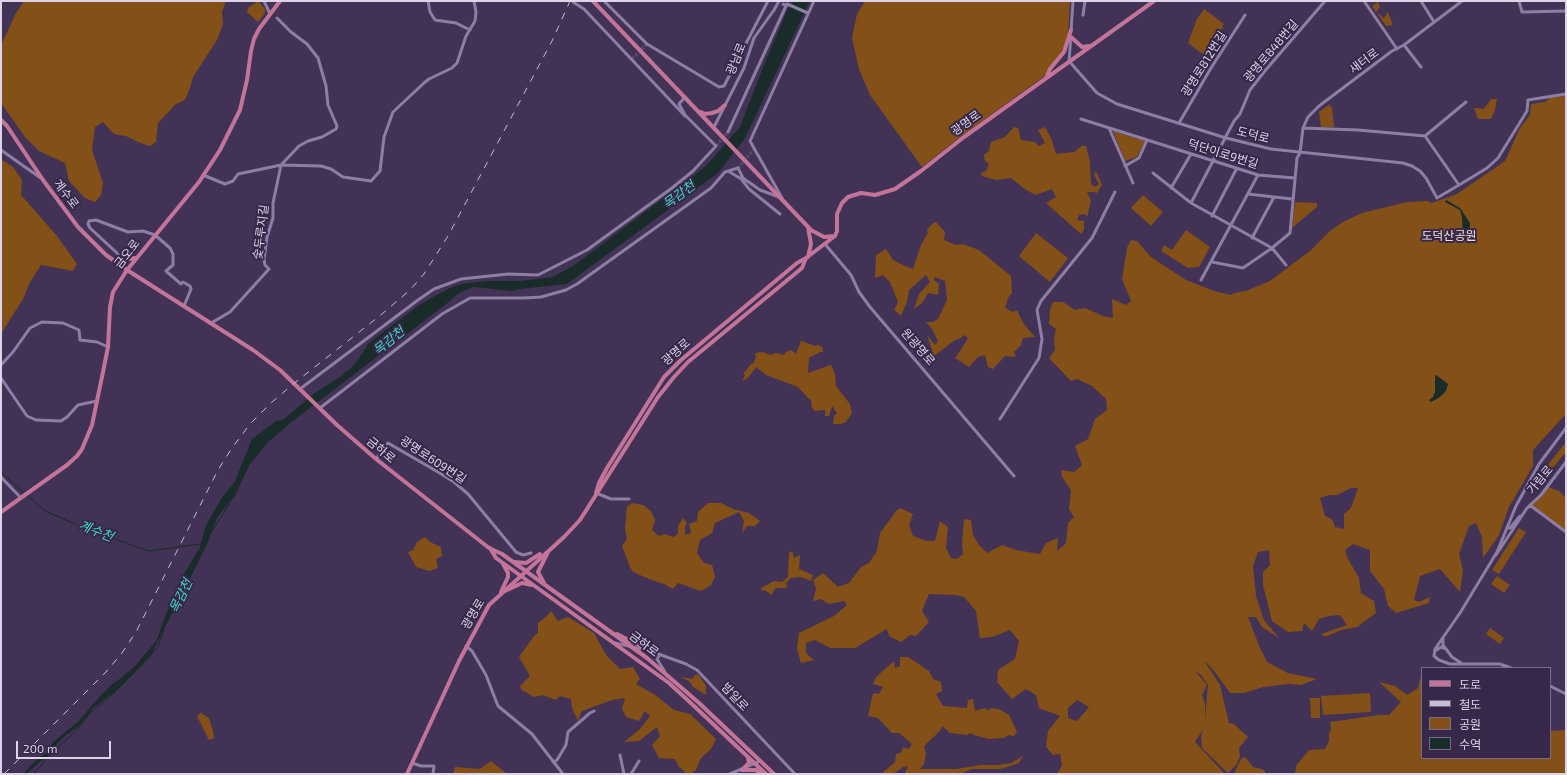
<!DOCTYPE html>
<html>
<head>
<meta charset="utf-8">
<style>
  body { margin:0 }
  #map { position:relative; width:1567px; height:775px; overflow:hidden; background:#423255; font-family:"Exo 2","Noto Sans KR",sans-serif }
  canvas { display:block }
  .frame { position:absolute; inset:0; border:2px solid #ddd4ea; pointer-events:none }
  .legend { position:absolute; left:1421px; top:667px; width:130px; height:92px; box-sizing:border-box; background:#37284a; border:1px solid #796d8a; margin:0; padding:5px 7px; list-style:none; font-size:12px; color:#ddd4ea }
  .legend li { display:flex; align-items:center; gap:8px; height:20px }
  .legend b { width:20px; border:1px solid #796d8a }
  .scale { position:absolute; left:16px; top:741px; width:95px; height:18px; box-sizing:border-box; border:2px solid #ddd4ea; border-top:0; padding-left:5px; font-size:12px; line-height:14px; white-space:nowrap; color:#ddd4ea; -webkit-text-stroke:3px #37284a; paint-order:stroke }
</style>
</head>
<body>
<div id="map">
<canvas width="1567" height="775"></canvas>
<div class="frame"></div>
<ul class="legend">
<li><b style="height:5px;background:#c37499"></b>도로</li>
<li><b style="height:5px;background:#c7bdd4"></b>철도</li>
<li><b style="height:11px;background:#835018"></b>공원</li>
<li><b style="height:11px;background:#192c29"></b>수역</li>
</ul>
<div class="scale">200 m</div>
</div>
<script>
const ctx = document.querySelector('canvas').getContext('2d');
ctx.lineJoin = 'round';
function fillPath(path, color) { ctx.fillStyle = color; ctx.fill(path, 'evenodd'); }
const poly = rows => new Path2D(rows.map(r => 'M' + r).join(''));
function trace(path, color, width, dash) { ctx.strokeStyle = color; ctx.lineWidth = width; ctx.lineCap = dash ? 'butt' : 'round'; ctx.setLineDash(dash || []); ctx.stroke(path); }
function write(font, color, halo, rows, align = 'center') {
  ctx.font = font + ' "Exo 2","Noto Sans KR",sans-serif'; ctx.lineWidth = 4; ctx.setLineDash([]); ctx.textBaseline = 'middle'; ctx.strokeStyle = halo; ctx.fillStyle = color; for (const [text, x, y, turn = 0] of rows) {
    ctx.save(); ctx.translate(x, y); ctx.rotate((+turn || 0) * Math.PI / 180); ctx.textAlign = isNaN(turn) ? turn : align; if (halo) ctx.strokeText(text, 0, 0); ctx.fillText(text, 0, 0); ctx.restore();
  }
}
const green = poly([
  [24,1,226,1,222,12,223,24,217,40,193,77,190,88,185,100,176,104,158,123,156,142,150,146,138,142,126,136,114,134,103,122,95,127,92,150,103,183,101,195,95,202,85,198,69,181,65,163,39,151,25,137,1,103,1,45,16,13],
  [258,1,265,9,265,13,258,22,247,12,248,8],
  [865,1,1070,1,1067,51,1043,77,964,134,922,167,870,95,859,69,852,38,857,14],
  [1378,2,1380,7,1376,12,1384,18,1388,12,1393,25,1386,26,1372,6],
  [1204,9,1224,24,1222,26,1223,27,1204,55,1188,43,1197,19],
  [1566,96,1566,414,1533,450,1533,466,1509,507,1499,535,1483,558,1482,537,1476,523,1469,526,1459,554,1463,570,1460,592,1440,569,1420,576,1414,600,1419,602,1430,597,1429,603,1396,613,1388,606,1384,589,1370,571,1370,550,1353,544,1345,550,1348,559,1359,578,1361,593,1374,601,1376,613,1357,627,1341,630,1325,637,1321,634,1347,625,1340,615,1329,616,1319,619,1312,631,1304,623,1302,631,1288,632,1272,621,1263,585,1263,572,1270,565,1269,550,1258,552,1253,566,1256,596,1264,620,1279,638,1262,627,1256,617,1248,617,1260,648,1267,662,1288,673,1317,679,1301,685,1289,684,1263,687,1244,693,1230,693,1215,672,1205,661,1207,665,1220,685,1229,723,1234,724,1248,737,1239,748,1240,757,1236,765,1228,773,1202,748,1201,737,1203,729,1195,742,1225,774,1057,774,1062,765,1060,754,1053,755,1046,747,1048,731,1060,716,1039,708,1036,695,1026,689,1012,699,997,682,998,670,1015,659,1019,641,1010,630,992,637,980,638,976,611,964,597,955,595,929,594,922,611,929,622,916,636,910,635,901,642,889,636,887,629,855,648,830,648,815,640,806,643,806,653,814,660,801,663,797,649,799,633,834,616,847,605,844,601,829,604,821,599,813,601,816,589,813,580,823,573,838,587,849,583,861,567,869,563,877,551,880,533,896,511,900,508,913,514,909,525,913,536,927,541,935,541,940,521,948,527,946,548,951,558,957,559,963,554,962,544,964,519,971,520,973,535,979,545,987,553,1002,545,1016,550,1040,554,1046,543,1058,538,1057,551,1066,543,1068,523,1074,517,1069,509,1071,490,1062,477,1061,470,1074,472,1082,465,1075,446,1088,439,1095,419,1107,410,1106,399,1092,386,1077,379,1071,381,1049,358,1055,350,1054,339,1056,329,1049,324,1050,310,1053,302,1063,302,1075,310,1085,308,1103,316,1113,318,1112,299,1126,305,1131,301,1122,279,1127,248,1131,240,1137,241,1151,257,1186,280,1214,291,1231,295,1234,293,1246,291,1270,281,1310,251,1330,231,1343,222,1362,213,1407,202,1427,201,1432,203,1457,194,1505,161,1520,128,1530,115,1531,104,1545,102,1551,97],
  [1351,488,1358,488,1351,508,1344,514,1344,529,1335,527,1332,519,1325,516,1320,498,1330,495,1337,495],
  [1195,671,1201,675,1208,685,1205,720,1205,704,1202,695,1207,685],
  [1077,700,1089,707,1077,721,1068,718,1068,708],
  [1491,99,1497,99,1495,110,1491,119,1478,119,1474,108,1484,109],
  [1330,104,1330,107,1332,107,1334,127,1321,127,1319,112],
  [1014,127,1018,128,1021,140,1035,142,1039,146,1045,143,1038,130,1045,127,1051,138,1056,154,1074,152,1082,146,1086,146,1090,162,1091,184,1095,187,1099,184,1094,175,1096,171,1102,185,1097,193,1093,192,1087,192,1091,201,1087,217,1085,214,1079,215,1077,220,1084,221,1084,230,1081,234,1046,203,1056,197,1052,189,1036,195,1026,190,1011,178,996,180,982,176,981,173,986,171,989,164,985,161,984,155,989,151,991,142,1005,137],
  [1113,131,1145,141,1137,157,1125,161],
  [1,159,13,167,22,180,21,195,57,236,77,264,73,271,41,265,30,282,23,299,1,334],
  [1143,195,1163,212,1151,226,1131,208],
  [1295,202,1317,203,1317,207,1292,228],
  [936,222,945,232,944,240,956,245,963,244,979,250,1011,276,1012,294,1009,296,1005,308,1013,312,1017,310,1023,323,1035,337,1023,338,1021,345,1014,352,1016,357,1005,356,993,369,988,367,985,355,978,357,969,367,955,358,961,350,968,338,965,335,959,339,955,340,934,356,927,335,935,345,938,341,932,329,926,322,933,322,938,319,947,300,945,281,935,277,934,280,939,284,938,295,928,293,922,303,914,309,919,294,930,282,926,275,909,290,907,302,901,316,894,310,898,302,890,282,883,275,875,278,876,255,886,249,893,260,905,266,913,269,921,245,928,233,927,230,932,224],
  [1186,230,1210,247,1199,267,1188,268,1161,251,1164,245,1172,250],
  [1036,233,1068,258,1050,282,1019,256],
  [801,341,815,346,818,345,822,347,823,352,820,352,809,358,808,373,831,365,835,374,836,386,850,404,852,413,846,422,841,424,833,424,834,416,837,413,832,406,829,416,825,416,825,410,815,411,812,408,811,400,807,397,798,387,766,375,756,367,748,378,742,381,745,375,743,374,751,364,753,364,756,357,755,353,763,352,770,355,776,353,784,355,786,352,791,350,796,354],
  [1566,442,1566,452,1551,470,1539,476],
  [1548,487,1559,491,1566,498,1566,532,1531,506],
  [632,503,643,505,651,511,655,520,652,530,659,536,665,534,673,537,678,534,678,526,683,518,687,523,685,527,685,535,691,533,689,524,697,521,698,512,708,503,721,503,733,509,749,513,760,521,755,526,747,526,742,533,744,521,739,512,715,523,712,533,700,540,697,553,704,563,712,565,715,577,711,585,701,591,678,583,673,589,664,584,649,579,633,572,630,567,622,546,627,539,625,529,627,507],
  [1519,528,1526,532,1499,574,1492,570],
  [425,537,432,543,441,547,442,556,436,559,438,568,429,571,416,567,408,552,413,550,417,542],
  [792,551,794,558,800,555,799,569,813,575,811,581,801,577,791,578,786,583,787,588,775,588,772,595,764,590,762,591,761,588,765,586,774,581,782,582,788,577,789,553],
  [1497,576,1510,585,1504,593,1491,584],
  [551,611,558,621,568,617,594,633,606,655,620,669,633,667,640,679,636,684,655,695,674,710,690,714,716,739,711,749,701,758,696,770,690,774,687,774,678,766,675,759,659,758,652,745,660,736,657,727,639,741,624,742,639,730,650,716,645,711,639,721,626,717,622,709,625,698,612,700,582,711,578,721,572,708,571,699,560,696,556,700,542,695,534,697,522,690,520,686,530,676,519,657,534,636,538,633,538,623,547,616],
  [1490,628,1504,638,1500,644,1486,634],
  [900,657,908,657,929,671,933,679,941,682,942,691,936,694,943,706,967,708,968,700,973,699,975,711,985,708,989,711,990,708,999,709,1009,715,1017,732,1014,736,1009,735,1003,738,989,739,974,735,971,733,967,735,950,733,942,726,940,731,924,746,926,754,924,764,920,769,956,769,980,765,998,765,1011,763,1023,756,1019,763,1001,769,972,769,960,774,902,774,905,773,908,766,903,767,893,774,881,774,895,762,896,754,901,753,903,747,909,749,912,744,899,733,892,733,878,718,868,716,873,693,879,694,883,687,873,684,876,677,894,661,895,668,900,666],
  [696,674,700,677,706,686,706,695,693,687,690,682,681,677,692,679],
  [1422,678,1422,758,1550,758,1550,731,1566,730,1566,774,1295,774,1296,766,1309,750,1325,749,1329,741,1329,733,1331,729,1330,722,1379,715,1389,715,1401,702,1379,682,1395,686,1407,695,1418,688,1420,679],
  [1370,693,1371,712,1323,715,1321,696],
  [1310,698,1320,698,1320,718,1311,718],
  [201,713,209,718,213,731,214,738,209,740,197,716],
  [1244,757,1246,758,1253,767,1261,769,1265,771,1265,774,1236,774,1235,772,1237,767,1241,759],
  [491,761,507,774,453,774,455,767,480,769]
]);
const water = poly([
  [794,1,810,1,745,138,718,173,567,284,520,289,512,291,473,287,459,293,445,305,298,417,269,441,250,464,236,493,217,518,208,542,151,655,117,690,93,708,89,714,78,727,65,736,50,751,48,757,41,761,26,774,23,774,38,758,46,753,53,742,79,721,93,704,112,684,116,682,135,666,157,640,164,619,181,579,200,547,206,525,223,496,235,481,252,439,276,421,283,420,316,392,340,377,355,364,369,343,418,306,433,297,454,286,467,283,489,281,521,281,553,277,576,264,706,166,740,127,766,60,788,9],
  [1446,200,1460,208,1470,223,1469,240,1463,239,1462,217,1460,210,1445,202],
  [1436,375,1448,384,1446,391,1440,397,1431,402,1429,400,1433,397,1435,392,1435,376]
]);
const stream = poly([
  [1,472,24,493],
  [27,495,45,511,82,527,148,551,201,544],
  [213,530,236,493],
  [174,608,200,558],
  [33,774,56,749,75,732,91,712,112,695,144,663,158,647,164,629]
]);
const minorTunnel = poly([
  [632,59,647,44],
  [716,146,728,132],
  [738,168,754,149]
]);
const minor = poly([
  [264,1,270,14],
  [428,1,430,12,435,20,456,23,470,30],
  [604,1,647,44,719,87,724,86,768,1],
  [1364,1,1397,49],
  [1421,1,1434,22],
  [1519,1,1522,12,1566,11],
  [573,2,584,9,685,116],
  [783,4,786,6,787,4,808,13],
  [1083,15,1085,1],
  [1071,31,1073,1],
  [1071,37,1069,61,1097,93,1117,104,1226,138,1271,149,1403,163,1412,166,1420,171,1426,178,1437,198,1459,185,1425,136,1358,130,1303,128],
  [1404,45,1421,67],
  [1081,119,1258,175,1295,178],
  [1179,123,1211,68,1245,15],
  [714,127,744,68,754,38,774,10,779,1],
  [1109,128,1133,183],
  [728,132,786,6],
  [1425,136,1466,102],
  [1,150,42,179],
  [1125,166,1139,158,1147,140],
  [728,171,743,180],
  [1153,173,1191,203,1272,248,1286,265],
  [203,175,225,184,233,181,238,174,281,165,321,166,331,169,343,177,371,181,380,171,384,137,393,112,424,83,429,79,452,68,457,63,466,36,475,21,476,12,474,1],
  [742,180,749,189,780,214],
  [1459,185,1487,168,1498,158,1527,111,1528,100,1566,94],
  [1171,188,1191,154],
  [1248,194,1292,199],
  [782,198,750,141,814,1],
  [1191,203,1234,121,1240,114,1250,90,1264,72,1325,1],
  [1212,216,1237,168],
  [1252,238,1274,197],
  [825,244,851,275,859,292,870,307,1014,476],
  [122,261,117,253,90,228,88,224,89,221,96,220,128,232,143,231,155,235,170,248,173,254,173,265,166,271,181,284,183,282,190,286,191,289,184,306],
  [1212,262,1243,268,1272,248,1290,233,1297,158,1300,153,1303,128,1308,117,1319,106,1392,51,1404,45,1462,1],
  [1201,280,1258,175],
  [211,323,230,312,269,269,265,265,264,260,267,237,273,218,273,203,281,165,299,146,308,141,322,137,336,129,337,126,328,105,326,86,318,58,307,44,291,32,277,18],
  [1,365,13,352,30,328,42,322,63,323,79,330,80,340,97,342,108,347],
  [1,378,27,416,36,420,61,421,67,417,78,405,97,401],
  [300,389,418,300,434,289,461,279,508,274,538,275,587,250,672,188,693,171,716,146,685,115,679,104,685,97],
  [320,408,442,314,470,298,524,298,541,297,566,290,577,284,711,188,725,172,738,168,743,178,760,190,779,197],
  [1000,419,1039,358,1042,339,1037,310,1041,301,1092,238,1115,192],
  [376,459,388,443,438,472,454,482,468,494,516,552,523,555,531,553],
  [1,477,21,498],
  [596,493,611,499,629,499],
  [1529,506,1541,495,1566,462],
  [1507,527,1510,528,1520,516],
  [1496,555,1527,508,1531,506,1566,532],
  [1443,638,1443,645,1452,657,1461,663],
  [615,643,650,651,686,664,697,670,795,774],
  [466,646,472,651,486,675,498,706,532,734,563,774],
  [1435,651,1441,647,1446,649],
  [660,654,657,659,665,672],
  [1511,668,1500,664,1450,664,1439,660,1434,656,1435,649,1460,613,1497,552,1516,506,1539,464,1566,428],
  [1550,686,1566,694],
  [620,755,624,774],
  [553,762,557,760,566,745,568,732,590,713,594,711],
  [412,763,421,766,434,766,433,774],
  [631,774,639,761],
  [730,774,760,761]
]);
const major = poly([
  [593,1,811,230,824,237,834,236],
  [1071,37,1082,47,1089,46],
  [1046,78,1050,69,1064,52,1071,30],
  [701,112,705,114,712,113,718,111,725,105],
  [1,120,7,126,43,180,78,227,106,255,127,270,253,350,280,370,337,425,376,459,489,548,502,554,647,658,698,702,774,774],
  [808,227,811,244,808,257],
  [115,261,135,258],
  [596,493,599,483,607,468,664,377,681,360,797,263,806,258,835,236,837,231,837,214,842,203,848,197,861,193,875,195,895,189,921,171,964,137,1154,1],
  [1,512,67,465,77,456,82,449,92,425,103,372,108,347,110,307,113,292,127,270,199,182,220,150,240,110,247,80,251,51,254,39,259,29,280,1],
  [490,548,496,558,669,683,694,706,766,774],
  [515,562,526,563,540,554],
  [544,583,538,572,548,552],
  [505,591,522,583,532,585],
  [501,592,508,577,508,573,503,564],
  [617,634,650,651],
  [742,770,755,770,761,772],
  [742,770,749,763,748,758],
  [407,774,459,661,489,605,564,537,580,520,658,397,674,377,688,362,802,268,806,258]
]);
const rail = poly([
  [4,774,106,672,122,653,136,632,218,470,232,448,250,424,271,403,292,385,382,314,410,290,424,274,448,236,552,41,570,1]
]);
const streetNames = [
  ["광명로848번길",1271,51,-50],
  ["광남로",736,59,-68],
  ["새터로",1364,61,-37],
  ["광명로812번길",1204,64,-58],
  ["광명로",966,123,-36],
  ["도덕로",1253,135,14],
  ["덕단이로9번길",1223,154,17],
  ["계수로",66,194,53],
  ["숯두루지길",261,232,-83],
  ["금오로",127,254,-52],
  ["원광명로",918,347,49],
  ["광명로",676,352,-42],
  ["금하로",381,450,40],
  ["광명로609번길",433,460,33],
  ["가림로",1540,480,-50],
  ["광명로",473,614,-59],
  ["금하로",644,644,37],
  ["밤일로",735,697,47]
];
const parkNames = [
  ["도덕산공원",1449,236]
];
const waterNames = [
  ["목감천",679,195,-37],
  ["목감천",389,341,-39],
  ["계수천",96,531,21],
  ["목감천",181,596,-65]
];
fillPath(green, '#835018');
fillPath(water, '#192c29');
trace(stream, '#192c29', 1);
trace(minorTunnel, '#594a6b', 3, [3, 1.5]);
trace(minor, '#8e7da5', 3);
trace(major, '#c37499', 4);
trace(rail, '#c7bdd4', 1, [7, 7]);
write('12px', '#ddd4ea', '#37284a', streetNames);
write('12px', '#f4e0cf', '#37284a', parkNames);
write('italic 13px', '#3fd9c7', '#37284a', waterNames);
</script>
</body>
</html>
